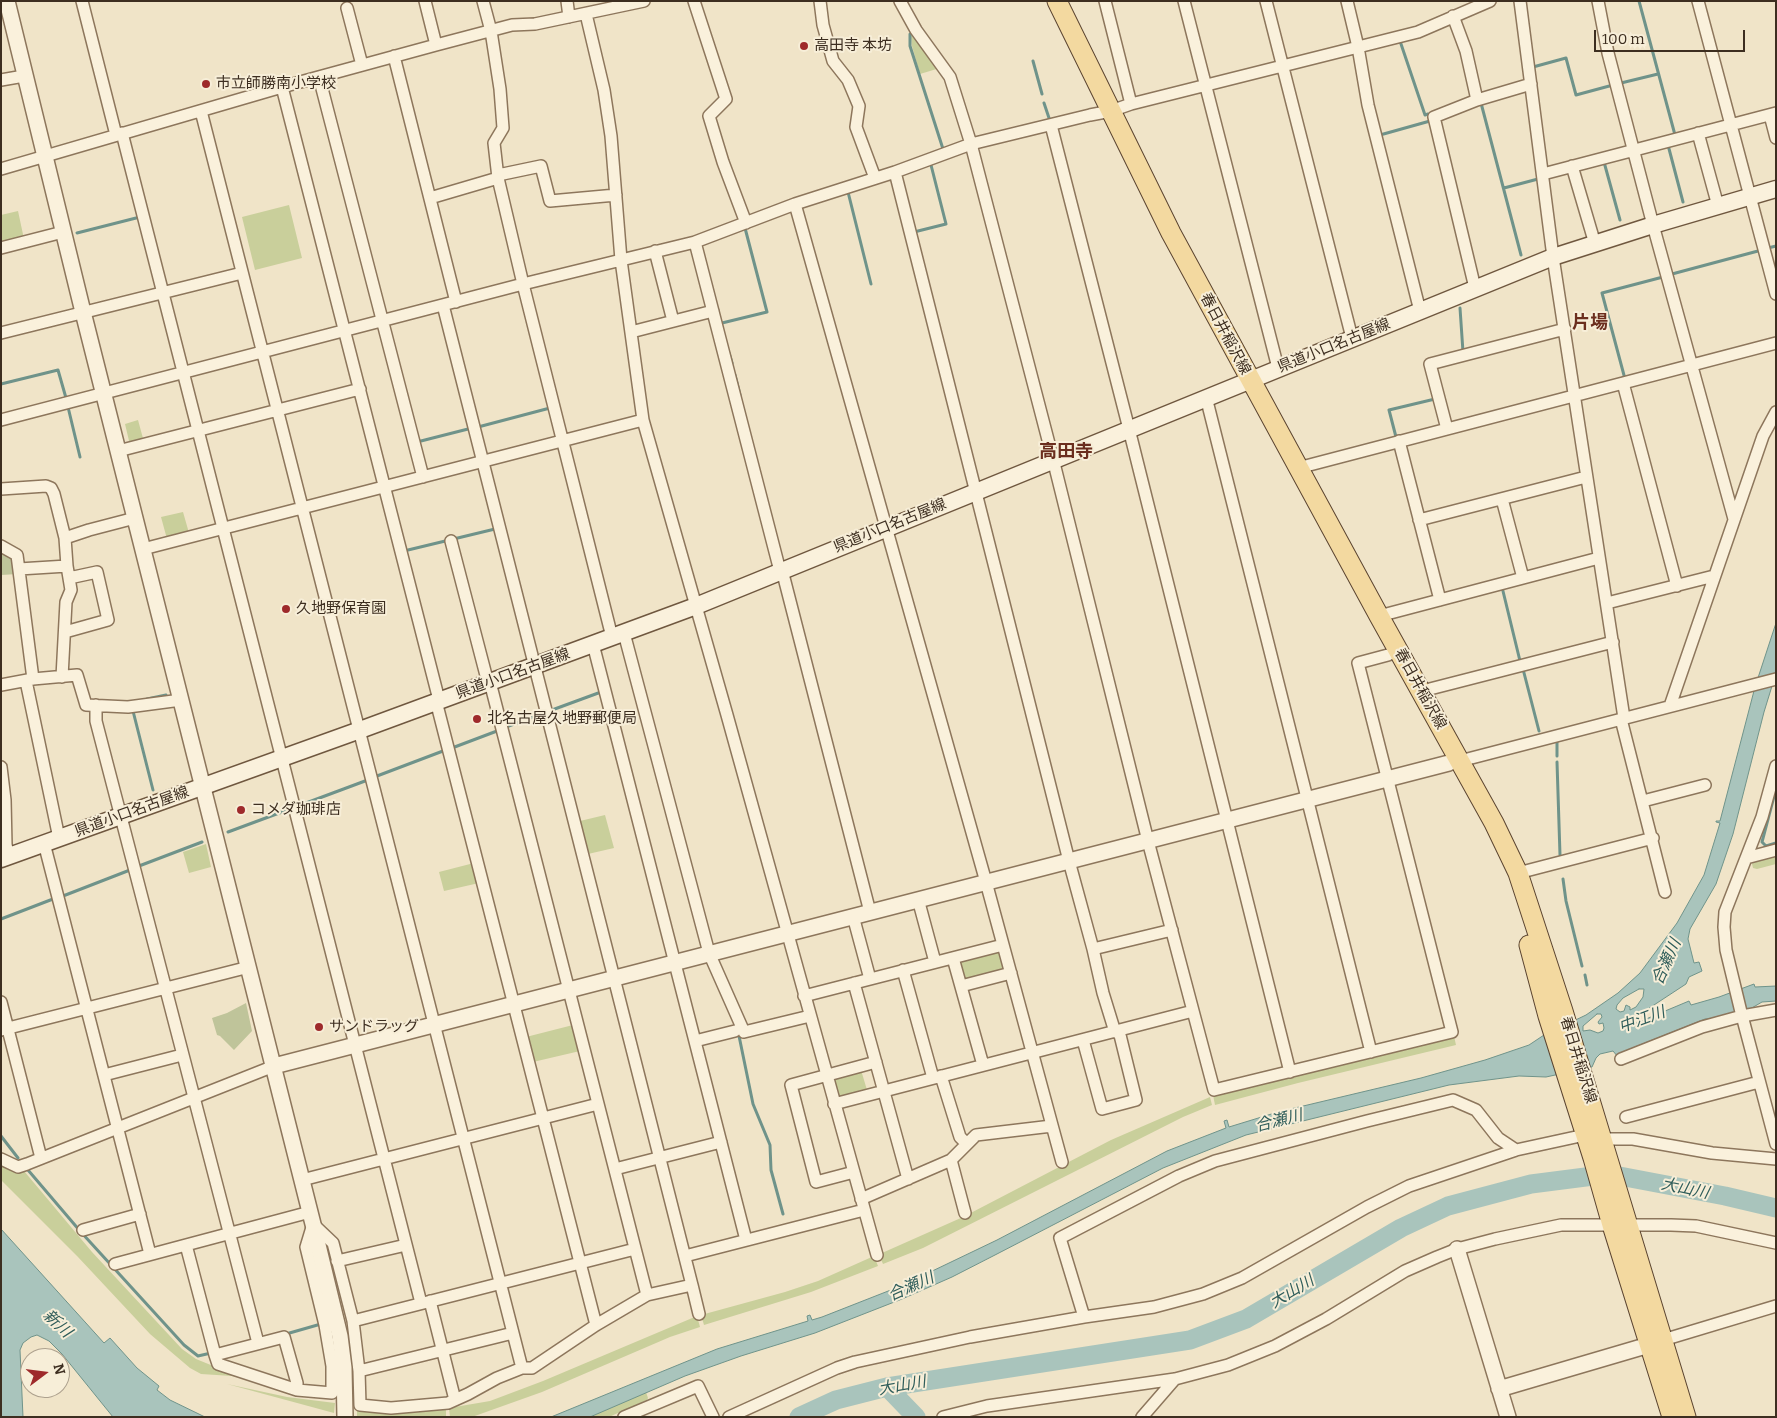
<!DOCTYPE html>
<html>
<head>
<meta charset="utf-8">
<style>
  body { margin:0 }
  #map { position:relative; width:1777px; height:1418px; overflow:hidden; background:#f0e4c8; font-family:Bitter,serif }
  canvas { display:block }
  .frame { position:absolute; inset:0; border:2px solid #3d2e20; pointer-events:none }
  .north { position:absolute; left:20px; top:1348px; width:50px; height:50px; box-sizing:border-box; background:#f7eed8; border:1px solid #ada18e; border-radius:50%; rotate:75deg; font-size:14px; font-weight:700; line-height:20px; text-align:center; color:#3d2e20 }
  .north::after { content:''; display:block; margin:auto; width:18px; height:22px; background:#9e2a2b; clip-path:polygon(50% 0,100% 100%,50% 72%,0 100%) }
  .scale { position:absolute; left:1594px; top:30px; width:151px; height:22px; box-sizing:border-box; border:2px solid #3d2e20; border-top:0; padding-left:6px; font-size:15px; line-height:18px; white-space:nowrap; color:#3d2e20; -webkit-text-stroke:4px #f7eed8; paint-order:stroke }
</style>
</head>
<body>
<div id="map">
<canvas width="1777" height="1418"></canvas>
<div class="frame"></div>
<div class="north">N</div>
<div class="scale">100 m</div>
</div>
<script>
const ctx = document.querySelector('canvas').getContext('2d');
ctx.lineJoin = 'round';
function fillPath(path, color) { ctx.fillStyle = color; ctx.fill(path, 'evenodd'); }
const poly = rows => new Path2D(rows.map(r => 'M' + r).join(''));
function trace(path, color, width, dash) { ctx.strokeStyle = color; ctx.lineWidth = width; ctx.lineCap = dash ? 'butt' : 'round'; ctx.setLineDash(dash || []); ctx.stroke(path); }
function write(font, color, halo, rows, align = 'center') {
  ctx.font = font + ' Bitter,"Noto Sans JP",serif'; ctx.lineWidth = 4; ctx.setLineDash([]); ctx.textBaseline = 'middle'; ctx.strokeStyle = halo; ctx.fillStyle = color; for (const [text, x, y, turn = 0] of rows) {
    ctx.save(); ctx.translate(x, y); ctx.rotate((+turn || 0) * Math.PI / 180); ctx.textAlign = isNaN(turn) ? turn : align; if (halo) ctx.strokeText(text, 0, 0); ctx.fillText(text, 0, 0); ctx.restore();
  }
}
const green = poly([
  [915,34,940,68,920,74,912,46,911,35],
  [289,205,302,258,255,270,242,217],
  [18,211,24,239,1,244,1,215],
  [138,420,144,442,130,445,125,424],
  [183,512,189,533,167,539,161,517],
  [605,815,614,848,588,854,580,821],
  [206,844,211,867,189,873,183,852],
  [1776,856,1776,864,1757,869,1753,868,1752,864,1754,861],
  [474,863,479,883,444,891,439,872],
  [997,951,1002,954,1005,967,1003,971,966,981,962,979,958,964,960,960],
  [573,1025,580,1051,533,1062,526,1037],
  [1454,1036,1456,1045,1298,1083,1215,1105,1213,1095],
  [861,1070,867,1090,841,1097,837,1095,833,1080,836,1077],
  [1210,1097,1212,1105,1183,1117,923,1248,883,1264,879,1255,882,1253,963,1217,1111,1140],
  [1,1164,18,1172,24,1171,92,1252,182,1349,196,1359,233,1374,280,1387,232,1376,201,1374,190,1368,150,1334,78,1257,1,1180],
  [874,1256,878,1266,811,1292,704,1325,701,1315,785,1292,818,1281],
  [697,1316,700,1327,670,1337,542,1392,472,1417,450,1417,449,1408,490,1401,543,1381],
  [227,1384,287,1397,335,1403,334,1413],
  [646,1392,648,1398,647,1400,609,1417,590,1417],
  [357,1406,446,1408,446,1417,357,1417]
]);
const cemetery = poly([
  [1,549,15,557,18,574,1,575],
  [246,1003,252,1031,234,1050,220,1036,217,1035,212,1018,227,1013]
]);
const water = poly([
  [1776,623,1776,673,1764,712,1733,834,1716,884,1690,929,1688,939,1694,963,1699,962,1702,971,1689,977,1686,984,1628,1022,1627,1027,1689,1001,1691,1005,1719,997,1754,984,1755,987,1776,986,1776,1001,1762,1002,1750,1009,1710,1019,1705,1019,1635,1047,1618,1057,1613,1051,1600,1054,1596,1058,1592,1067,1546,1077,1519,1076,1449,1085,1246,1135,1163,1168,995,1255,952,1277,902,1299,815,1333,741,1356,685,1376,590,1417,551,1417,717,1349,808,1321,807,1316,810,1315,812,1320,822,1317,901,1286,997,1240,1167,1151,1226,1128,1224,1121,1227,1120,1229,1127,1278,1112,1421,1078,1485,1060,1529,1045,1544,1035,1586,1015,1618,993,1640,973,1677,923,1704,875,1720,823,1716,822,1716,821,1720,821,1755,687,1776,623],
  [1639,989,1644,989,1643,997,1636,1007,1630,1010,1630,1007,1626,1005,1624,1011,1620,1012,1616,1009,1617,1005,1623,998,1639,989],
  [1597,1014,1601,1014,1602,1017,1598,1022,1599,1024,1603,1023,1604,1028,1603,1031,1598,1033,1590,1030,1583,1031,1583,1026,1597,1014],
  [1,1229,104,1343,110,1338,137,1368,159,1386,157,1390,170,1400,205,1417,113,1417,62,1354,49,1341,37,1335,31,1337,23,1343,20,1350,23,1417,1,1417,1,1229]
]);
const stream = poly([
  [1639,1,1675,135],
  [910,34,910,46,943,149],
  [1400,41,1425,115,1428,114],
  [1033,61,1042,94],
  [1533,67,1566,58,1576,95,1613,85],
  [1621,83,1658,74],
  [1044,103,1049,118],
  [1481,103,1521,255],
  [1380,135,1430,121],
  [1668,145,1683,202],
  [1604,162,1620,220],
  [1504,188,1538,179],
  [848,192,871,284],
  [77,233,140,217,140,219],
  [914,234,914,232,946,224,931,165],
  [1768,248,1776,246],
  [1672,274,1758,251],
  [1460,308,1463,352],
  [722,323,767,312,745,228],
  [729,353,732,363],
  [735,375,740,395],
  [1625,379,1602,293,1663,277],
  [1,384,58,370,66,398],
  [69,406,68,407,80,457],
  [478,427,550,408],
  [1396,437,1389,410,1435,399],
  [417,442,472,428],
  [408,550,495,529],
  [1502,587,1520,661],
  [1523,669,1539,731],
  [147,699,166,695],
  [552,710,601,692],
  [133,711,153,790],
  [506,727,541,714],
  [1557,741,1557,756],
  [452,748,497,731],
  [1557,762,1560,855],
  [377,776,443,751],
  [1776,789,1762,842,1766,846,1776,843],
  [298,806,365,781],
  [228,832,290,809],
  [139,866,202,842],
  [1563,879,1566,901,1582,966],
  [63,896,130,870],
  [1,919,53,899],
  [1585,975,1587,985],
  [738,1031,753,1104,770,1145,771,1170,783,1214],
  [1,1136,18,1158],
  [28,1170,80,1231,184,1345,198,1356,211,1353],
  [286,1334,321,1324]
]);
const river = poly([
  [887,1387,916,1417],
  [799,1417,836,1400,887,1387,1190,1340,1246,1319,1401,1228,1448,1206,1531,1184,1609,1174,1725,1196,1776,1208]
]);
const minor = poly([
  [82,1,116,135],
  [425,1,436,45],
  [483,1,491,31,500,89,503,128,494,143,498,178,523,284,612,637],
  [567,1,569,17],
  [694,1,726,99,709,116,723,162,746,223],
  [820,1,823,25,833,61,848,80,859,106,856,127,875,178],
  [900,1,916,30,950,77,971,144,1053,459,1148,841,1214,1090,1452,1032,1358,663,1388,655],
  [1105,1,1131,104],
  [1184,1,1278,368],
  [1266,1,1352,338],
  [1347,1,1358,47,1368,105,1420,311],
  [1520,1,1553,257,1624,718],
  [1598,1,1608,53,1653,225,1734,519],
  [1698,1,1776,294],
  [347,8,362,65],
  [586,14,604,90,611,136,621,260,643,420,727,715,877,1255],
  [1453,16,1466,51,1477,100],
  [394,56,456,302],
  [319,77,423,477],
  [1,80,24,76],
  [282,87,439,700],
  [201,111,522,1368],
  [1770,115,1776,138],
  [1051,125,1129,429,1290,1072],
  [122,133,421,1303],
  [1698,133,1718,206],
  [1572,166,1595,244],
  [1,169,282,87,436,45,512,25,535,24,644,1],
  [895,172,1069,861,1093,949,1172,930],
  [1543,174,1776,113],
  [498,175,541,166,550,201,616,195],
  [430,198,498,178],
  [795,204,986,882,1062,1162],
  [695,242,780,571],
  [1,248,63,232],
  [655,251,673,321],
  [1475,288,1434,117,1477,100,1531,84],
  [631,332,713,311],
  [1,333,242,273],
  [1623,383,1677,586],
  [1206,397,1371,1052],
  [1,420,523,284,695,242,795,204,895,172,971,144,1090,115,1111,111,1131,104,1418,32,1490,1],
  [1447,429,1430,364,1565,329],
  [1399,441,1440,600],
  [118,451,360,389],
  [1298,468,1776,343],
  [1,489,46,486,51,488,54,494,65,538,67,566,71,590,66,602,62,677],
  [1502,499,1523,578],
  [1419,520,1586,477],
  [65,538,89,530,135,518],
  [451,541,488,683],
  [1,546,17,555,33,679],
  [143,549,643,420],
  [19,569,67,566],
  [782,570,870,912],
  [1607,603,1714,576],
  [1379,616,1599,558],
  [65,632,108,620,97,572,69,578],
  [624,633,709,953,744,1032,810,1016],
  [593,644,746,1240],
  [26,681,59,838],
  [490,682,647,1295],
  [1,685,33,679,77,675,86,705,128,707,181,700],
  [1422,691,1613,642],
  [436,701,596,1325],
  [96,705,96,721,258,1343],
  [1670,706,1763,436,1776,412],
  [1621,719,1665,892],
  [1456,762,1776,679],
  [1776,766,1762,817,1725,912,1724,927,1726,950,1741,1012,1776,1144],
  [1,767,5,800,6,845,9,856],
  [1643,801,1705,785],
  [44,843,150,1254],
  [1746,858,1776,850],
  [1518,873,1653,838],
  [918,899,935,962],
  [853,916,870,979],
  [1093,949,1103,993,1115,1032],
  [953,958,983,1065],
  [903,970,933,1078],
  [854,983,908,1179],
  [961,986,1011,973],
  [804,996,1003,945],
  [1,1002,41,1158],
  [1,1030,249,967],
  [1083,1040,1102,1109,1136,1100,1119,1031],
  [695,1041,735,1031],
  [1621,1059,1702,1027,1742,1016,1776,1010],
  [104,1075,182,1055],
  [941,1076,960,1137,967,1144],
  [834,1104,1193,1011],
  [1626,1117,1759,1082],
  [1,1159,18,1167,27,1164,274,1066],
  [951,1160,965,1213],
  [615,1169,721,1142],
  [854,1172,816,1182,791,1085,876,1062],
  [302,1180,598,1104],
  [861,1199,951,1160,976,1135,1052,1126],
  [83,1230,140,1214],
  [186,1245,310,1212],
  [685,1256,864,1210],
  [337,1261,406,1245],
  [115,1264,186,1245,215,1355,284,1337,297,1383,297,1390],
  [692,1285,699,1314],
  [430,1301,455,1400],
  [1084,1317,1154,1307,1203,1294,1242,1278,1367,1207,1409,1186,1516,1150],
  [353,1321,635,1249],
  [1663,1340,1776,1306],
  [215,1355,218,1364,297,1390,332,1393,332,1366,325,1325,306,1247,313,1224,333,1243,353,1321,359,1371,360,1405,391,1408,448,1403,468,1394,497,1378,522,1368,532,1368,596,1325,647,1295,692,1285,443,305],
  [359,1371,513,1333],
  [624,1417,698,1386,713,1417],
  [729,1417,837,1368,855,1362,970,1337,1084,1317,1060,1238,1179,1176,1215,1161,1367,1121,1453,1100,1476,1110,1498,1138,1516,1150,1585,1135,1602,1139,1633,1139,1712,1153,1776,1159],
  [943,1417,987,1406,1175,1379,1228,1365,1275,1346,1326,1319,1405,1271,1437,1257,1457,1249,1495,1239,1561,1225,1671,1225,1696,1226,1776,1243],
  [1142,1417,1175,1379]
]);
const tertiary = poly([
  [7,1,83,312,313,1224,340,1336,344,1368,345,1417],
  [274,1066,1449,763],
  [1457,1249,1508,1417],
  [1499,1389,1659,1342]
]);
const secondary = poly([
  [1,859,360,730,696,606,1553,257,1653,225,1776,189]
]);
const primary = poly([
  [1057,1,1171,233,1379,616,1494,823,1518,873,1563,1011,1686,1417],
  [1529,945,1548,1016,1593,1158,1612,1225,1672,1417]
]);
const markers = [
  [804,46,5,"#9e2a2b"],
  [206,84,5,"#9e2a2b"],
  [286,609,5,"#9e2a2b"],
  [477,719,5,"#9e2a2b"],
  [241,810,5,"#9e2a2b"],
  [319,1027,5,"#9e2a2b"]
];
const poiNames = [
  ["高田寺 本坊",814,46],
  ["市立師勝南小学校",216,84],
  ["久地野保育園",296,609],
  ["北名古屋久地野郵便局",487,719],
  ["コメダ珈琲店",251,810],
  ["サンドラッグ",329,1027]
];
const streetNames = [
  ["春日井稲沢線",1225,334,62],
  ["県道小口名古屋線",1334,346,-22],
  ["県道小口名古屋線",890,526,-22],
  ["県道小口名古屋線",513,674,-20],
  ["春日井稲沢線",1420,689,61],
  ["県道小口名古屋線",132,812,-20],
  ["春日井稲沢線",1578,1060,73]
];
const waterNames = [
  ["合瀬川",1667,962,-66],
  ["中江川",1642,1020,-20],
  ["合瀬川",1279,1121,-14],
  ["大山川",1685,1189,12],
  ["合瀬川",911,1287,-24],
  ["大山川",1292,1292,-31],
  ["新川",57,1324,43],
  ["大山川",902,1386,-10]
];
const quarterNames = [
  ["片場",1590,323],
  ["高田寺",1066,452]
];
fillPath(green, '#c9cf9b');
fillPath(cemetery, '#bfc49a');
fillPath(water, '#a9c4bc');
trace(water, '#6f938a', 1);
trace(stream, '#6f938a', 3);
trace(river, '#a9c4bc', 19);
trace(minor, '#8d765c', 14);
trace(tertiary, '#8d765c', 18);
trace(secondary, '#6f573f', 19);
trace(primary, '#5b4430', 21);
trace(minor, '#faf1dc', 11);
trace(tertiary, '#faf1dc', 15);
trace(secondary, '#faf1dc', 16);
trace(primary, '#f3d9a0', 19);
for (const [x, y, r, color] of markers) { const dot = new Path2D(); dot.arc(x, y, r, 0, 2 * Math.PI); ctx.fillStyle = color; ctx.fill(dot); trace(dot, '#f7eed8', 2); }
write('15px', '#3d2e20', '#f7eed8', poiNames, 'left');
write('15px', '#3d2e20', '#f7eed8', streetNames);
write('italic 16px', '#2f5d5a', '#f7eed8', waterNames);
write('bold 18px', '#6b2e1e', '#f7eed8', quarterNames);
</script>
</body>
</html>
